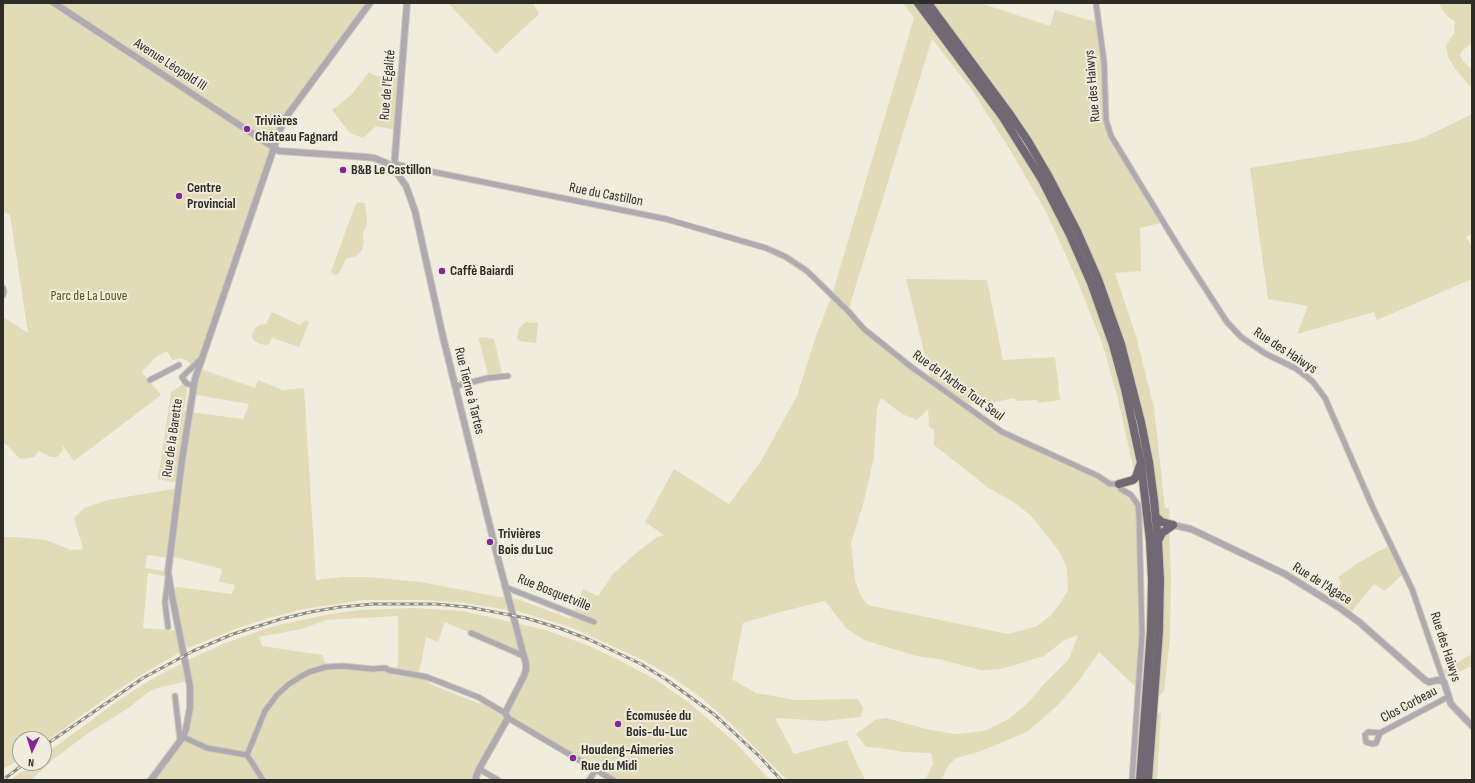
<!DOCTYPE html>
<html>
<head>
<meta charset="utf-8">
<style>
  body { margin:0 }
  #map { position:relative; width:1475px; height:783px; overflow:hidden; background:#f0edde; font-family:"Sofia Sans Condensed",sans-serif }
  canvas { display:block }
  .frame { position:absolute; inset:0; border:4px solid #2d2c27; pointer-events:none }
  .north { position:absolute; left:12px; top:731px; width:40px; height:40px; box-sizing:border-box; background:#f0edde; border:1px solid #a2a095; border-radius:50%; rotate:184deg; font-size:11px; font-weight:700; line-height:16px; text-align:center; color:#2d2c27 }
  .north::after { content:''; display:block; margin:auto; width:14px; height:18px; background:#842893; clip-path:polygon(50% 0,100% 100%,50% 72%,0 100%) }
</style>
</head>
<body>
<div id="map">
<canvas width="1475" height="783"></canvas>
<div class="frame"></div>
<div class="north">N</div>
</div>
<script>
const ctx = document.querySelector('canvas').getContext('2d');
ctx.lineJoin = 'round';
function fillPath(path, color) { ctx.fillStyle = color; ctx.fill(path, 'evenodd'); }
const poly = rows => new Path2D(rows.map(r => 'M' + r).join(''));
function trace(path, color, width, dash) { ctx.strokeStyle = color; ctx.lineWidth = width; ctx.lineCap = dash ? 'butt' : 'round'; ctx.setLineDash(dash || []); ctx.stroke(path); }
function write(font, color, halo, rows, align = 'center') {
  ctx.font = font + ' "Sofia Sans Condensed",sans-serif'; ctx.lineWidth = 4; ctx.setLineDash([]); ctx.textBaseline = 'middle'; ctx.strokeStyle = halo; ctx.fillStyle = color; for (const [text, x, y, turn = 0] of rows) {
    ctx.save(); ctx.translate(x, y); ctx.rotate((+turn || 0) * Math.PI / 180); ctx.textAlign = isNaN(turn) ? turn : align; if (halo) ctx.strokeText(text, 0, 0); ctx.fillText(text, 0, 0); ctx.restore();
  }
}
const green = poly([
  [3,3,370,3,286,117,202,358,193,366,186,360,180,358,174,360,172,360,167,351,156,357,142,372,161,395,74,461,63,446,62,451,57,457,51,457,39,451,34,457,24,459,19,458,7,445,3,443,3,317,28,333,10,215,3,212],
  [448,3,533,3,539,14,496,54],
  [903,3,915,3,982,93,1017,145,1040,184,1067,234,1088,284,1109,342,1131,423,1130,432,1136,466,1135,475,1117,395,1103,346,1078,282,1047,214,1012,153,972,90,932,39,848,311,873,337,931,380,906,279,987,280,1003,360,1055,357,1060,400,1038,403,1037,400,1018,401,1013,398,992,403,979,398,974,403,964,404,1002,432,1116,484,1138,505,1142,634,1139,690,1099,652,1078,682,1058,705,1027,732,981,751,956,758,948,766,941,780,925,780,933,763,931,753,903,752,880,748,866,747,856,734,875,720,886,718,930,730,956,734,984,731,1009,719,1029,702,1041,687,1069,659,1078,635,1063,641,1044,656,1001,669,981,670,938,659,916,656,864,640,847,629,825,601,784,611,743,623,732,679,756,693,796,700,858,699,863,708,861,717,824,721,775,718,794,754,847,740,856,762,865,780,787,780,728,721,699,696,672,677,643,660,570,627,511,609,508,600,508,610,466,603,423,600,364,600,304,609,269,618,241,627,188,648,179,633,179,653,146,672,113,693,44,743,44,739,20,739,20,759,3,769,3,537,16,537,46,540,71,550,83,549,74,518,84,508,108,500,178,488,179,483,158,479,171,392,182,385,186,386,187,391,184,410,189,412,243,419,249,404,191,394,198,368,255,388,258,380,283,390,304,388,316,580,343,577,368,577,421,582,494,596,517,599,571,619,583,589,598,596,613,574,635,554,657,537,664,535,645,522,674,469,729,504,761,461,797,396,816,336,832,295,914,18],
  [881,398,902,414,917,420,928,409,929,427,934,430,934,445,990,489,1015,503,1031,516,1059,551,1067,569,1068,590,1059,605,1050,616,1037,626,1008,634,868,605,862,598,855,580,851,543,864,501,874,457,877,408],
  [147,555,169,558,170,556,222,569,219,582,235,585,232,594,177,587,171,591,179,631,143,628,148,573,168,577,168,572,145,568],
  [931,3,980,3,1050,26,1055,10,1099,23,1108,128,1164,222,1140,228,1141,271,1115,273,1136,336,1154,408,1165,508,1169,508,1170,520,1164,519,1159,514,1123,342,1053,178],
  [1439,3,1472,3,1472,43,1463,50,1460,55,1463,61,1472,70,1472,89,1456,70,1448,57,1446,45,1454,34,1455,22,1445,14],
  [369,72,376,76,401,78,396,130,376,126,363,138,350,133,332,110,351,95],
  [1472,114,1472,233,1466,237,1472,247,1472,279,1377,320,1374,312,1297,334,1308,306,1268,299,1250,168,1414,141,1425,137],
  [357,202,365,203,367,219,367,224,363,233,364,242,362,250,356,256,346,259,339,273,335,275,331,272,353,211],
  [272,312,300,325,306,320,309,322,299,347,272,338,270,343,266,345,260,344,253,340,252,334,255,328,259,325,266,324],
  [525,322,538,323,536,343,519,341,517,338,518,330],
  [482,337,494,339,502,373,501,375,490,376,488,375,479,340,479,338],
  [1169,530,1171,575,1170,638,1164,691,1158,698,1164,572,1163,538],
  [1392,544,1405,572,1385,591,1374,584,1352,611,1332,597,1341,583,1338,577,1358,563],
  [414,608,463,611,546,630,587,645,619,660,658,681,688,702,735,742,770,780,613,780,509,718,476,780,151,780,186,729,189,681,161,687,150,691,127,709,90,732,55,758,31,780,11,780,34,763,44,763,44,755,119,700,152,679,181,664,189,680,188,660,225,643,274,626,325,615,359,610],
  [398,616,398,661,396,671,335,666,327,667,322,655,262,646,259,637,302,629,326,620],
  [445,622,524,656,524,676,505,713,491,705,478,703,430,684,427,677,418,675,422,660,426,637,438,642],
  [1472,654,1472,666,1443,679,1440,672],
  [1156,713,1161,713,1157,780,1151,780]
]);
const minor = poly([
  [1096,3,1104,62,1106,120,1111,136,1181,251,1227,322,1241,337,1266,354,1295,368,1307,377,1313,382,1325,398,1373,508,1412,589,1444,682],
  [394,164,666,219,766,248,786,257,807,271,848,311,864,329,910,366,1002,432,1098,476,1110,484,1119,484,1121,489,1131,495,1134,499,1138,505,1139,517,1142,634,1132,780],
  [3,288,4,291,3,295],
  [150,380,179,365],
  [193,386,186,383,182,377,202,358],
  [456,386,488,378,508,376],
  [168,579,165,602,168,627],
  [505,587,594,622],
  [471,633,524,656],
  [175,696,180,740],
  [508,718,613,780],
  [1380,733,1376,743,1373,744,1366,742,1365,735,1368,732,1380,733,1448,697],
  [183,737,207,748,247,755],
  [247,755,265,711,277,695,289,684,300,677,309,672,326,667,342,666,373,669,386,668,388,670,427,677,478,697,505,713],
  [247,755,263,780],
  [479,769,498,780],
  [589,780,596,770]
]);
const tertiary = poly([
  [54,3,279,151,366,157,374,158,386,163,394,169,406,186,415,211,443,337,497,555,526,664,526,670,524,676,505,713,508,718,479,769,476,777,476,780],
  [394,169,407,3],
  [1173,525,1191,529,1285,574,1340,608,1359,622,1425,680,1429,682,1438,680,1444,682,1451,704,1472,726],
  [151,780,183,737,186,729,190,708,190,686,171,591,168,572,182,460,195,379,280,130,286,117,370,3]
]);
const trunk = poly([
  [918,3,1002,116,1042,180,1070,235,1091,283,1113,345,1125,389,1141,463,1150,541,1152,580,1151,630,1140,780],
  [928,3,1009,113,1028,141,1049,177,1077,231,1098,279,1121,344,1141,422,1149,462,1154,500,1158,541,1160,579,1159,631,1148,780],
  [1119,484,1133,480,1136,477,1140,465],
  [1156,517,1162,522,1173,525],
  [1158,541,1162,533,1173,525]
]);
const rail = poly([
  [44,746,143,678,193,651,233,634,281,619,310,612,340,607,373,604,436,604,468,607,526,618,559,628,588,639,641,664,667,680,715,715,759,756,781,780],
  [3,780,25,763]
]);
const markers = [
  [247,129,4,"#842893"],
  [343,170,4,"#842893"],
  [179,196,4,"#842893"],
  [442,271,4,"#842893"],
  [490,542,4,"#842893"],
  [618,724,4,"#842893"],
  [573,758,4,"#842893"]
];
const streetNames = [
  ["Avenue Léopold III",170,65,33],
  ["Rue de l'Egalité",388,85,-85],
  ["Rue des Haiwys",1093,86,-95],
  ["Rue du Castillon",606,195,11],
  ["Rue des Haiwys",1285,351,33],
  ["Rue de l'Arbre Tout Seul",958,386,36],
  ["Rue Tierne à Tartes",469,391,76],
  ["Rue de la Barette",173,438,-82],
  ["Rue de l'Agace",1322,584,32],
  ["Rue Bosquetville",554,593,22],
  ["Rue des Haiwys",1445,647,72],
  ["Clos Corbeau",1409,705,-28]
];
const poiNames = [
  ["Trivières",255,121],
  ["Château Fagnard",255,137],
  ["B&B Le Castillon",351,170],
  ["Centre",187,188],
  ["Provincial",187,204],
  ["Caffè Baiardi",450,271],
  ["Trivières",498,534],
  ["Bois du Luc",498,550],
  ["Écomusée du",626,716],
  ["Bois-du-Luc",626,732],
  ["Houdeng-Aimeries",581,750],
  ["Rue du Midi",581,766]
];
const parkNames = [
  ["Parc de La Louve",89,296]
];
fillPath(green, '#e2dbb8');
trace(minor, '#cdcabd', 7);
trace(tertiary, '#cdcabd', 8);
trace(trunk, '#cdcabd', 10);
trace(minor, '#aeaaaf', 5);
trace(tertiary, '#aeaaaf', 6);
trace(trunk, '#706872', 8);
trace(rail, '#8e8c82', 3);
trace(rail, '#f0edde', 1.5, [4.5]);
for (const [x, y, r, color] of markers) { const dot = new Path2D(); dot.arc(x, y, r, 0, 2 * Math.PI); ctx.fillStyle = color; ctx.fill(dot); trace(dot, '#f0edde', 1.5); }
write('14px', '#2d2c27', '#f0edde', streetNames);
write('bold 14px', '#2d2c27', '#f0edde', poiNames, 'left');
write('14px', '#5d5116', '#f0edde', parkNames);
</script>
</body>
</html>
